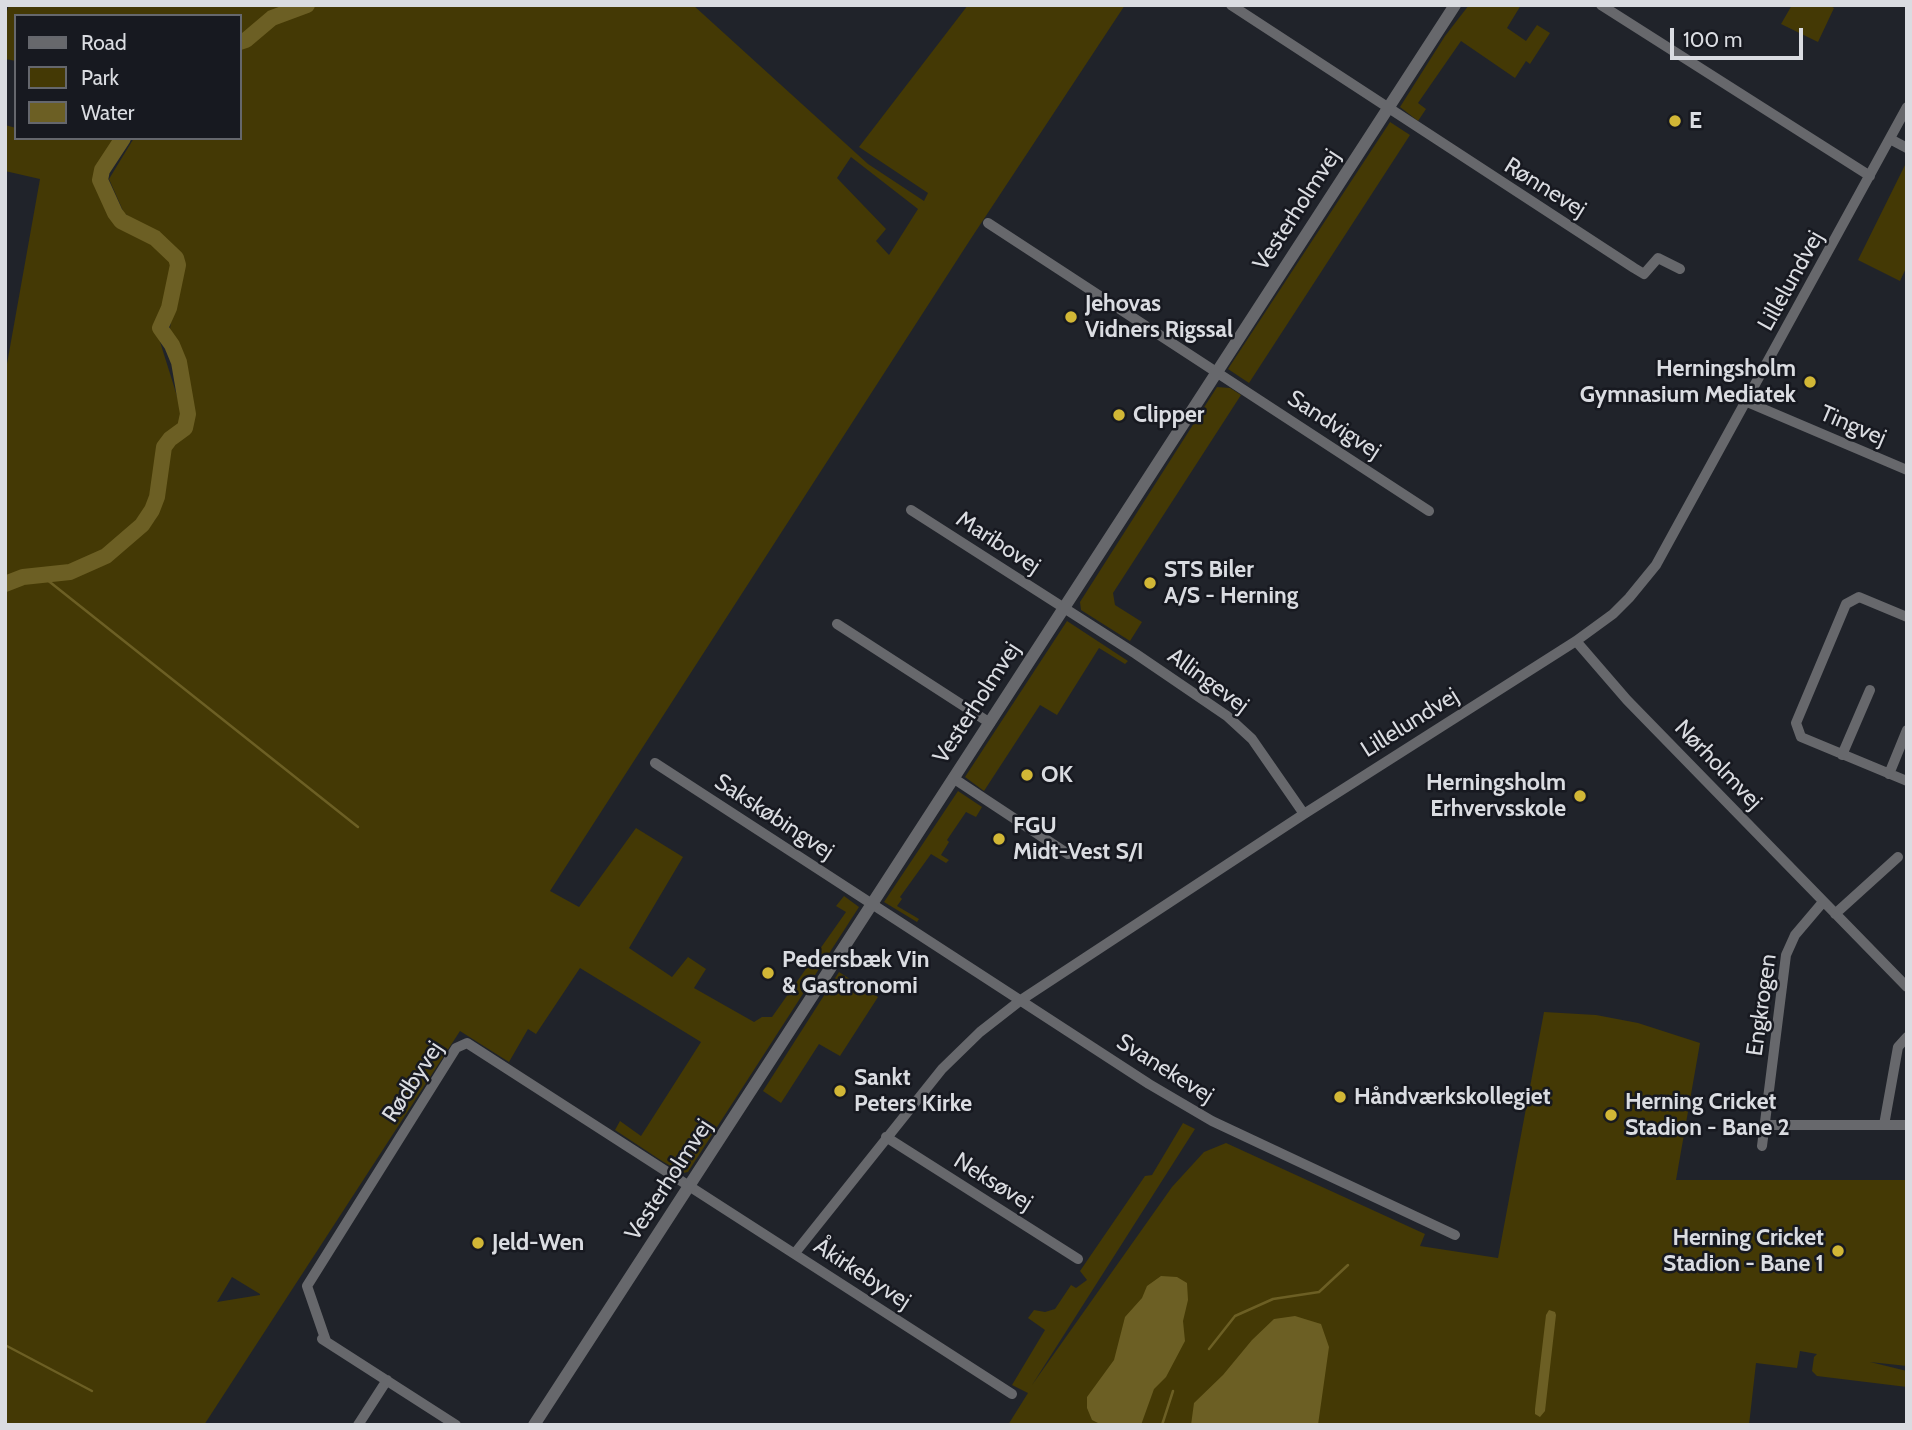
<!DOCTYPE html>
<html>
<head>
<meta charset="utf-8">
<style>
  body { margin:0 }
  #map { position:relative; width:1912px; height:1430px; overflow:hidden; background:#20232a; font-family:Cabin,sans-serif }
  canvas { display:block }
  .frame { position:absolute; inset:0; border:7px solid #dadce1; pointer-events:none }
  .legend { position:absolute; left:14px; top:14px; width:228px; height:126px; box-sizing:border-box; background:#171920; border:2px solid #65676d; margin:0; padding:9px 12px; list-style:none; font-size:21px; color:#dadce1 }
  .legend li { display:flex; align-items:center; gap:14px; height:35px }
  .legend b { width:35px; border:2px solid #65676d }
  .scale { position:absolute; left:1670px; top:28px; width:133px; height:32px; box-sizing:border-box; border:4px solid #dadce1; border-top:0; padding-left:9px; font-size:21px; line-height:24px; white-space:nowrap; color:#dadce1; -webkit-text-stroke:5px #171920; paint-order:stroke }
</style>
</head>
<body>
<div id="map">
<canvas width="1912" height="1430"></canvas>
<div class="frame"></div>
<ul class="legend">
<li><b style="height:9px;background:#67686c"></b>Road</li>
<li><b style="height:19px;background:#443905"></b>Park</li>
<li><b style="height:19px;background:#6c5f24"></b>Water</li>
</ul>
<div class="scale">100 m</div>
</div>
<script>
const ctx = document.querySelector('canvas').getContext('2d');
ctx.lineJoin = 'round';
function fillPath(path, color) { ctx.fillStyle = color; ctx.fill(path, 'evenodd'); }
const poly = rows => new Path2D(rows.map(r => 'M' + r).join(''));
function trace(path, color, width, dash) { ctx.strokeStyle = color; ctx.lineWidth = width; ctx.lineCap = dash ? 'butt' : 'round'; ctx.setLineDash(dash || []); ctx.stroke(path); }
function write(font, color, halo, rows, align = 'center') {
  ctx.font = font + ' Cabin,sans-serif'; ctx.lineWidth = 5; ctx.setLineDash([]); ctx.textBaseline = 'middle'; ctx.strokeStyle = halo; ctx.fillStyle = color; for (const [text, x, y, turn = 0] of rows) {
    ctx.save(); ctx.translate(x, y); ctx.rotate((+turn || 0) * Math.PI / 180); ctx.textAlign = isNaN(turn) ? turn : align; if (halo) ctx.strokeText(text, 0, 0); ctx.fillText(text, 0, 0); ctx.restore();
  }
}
const green = poly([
  [9,5,292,5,271,13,240,38,240,16,16,16,16,61,5,59,5,17],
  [320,5,693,5,868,164,924,201,928,193,859,147,968,5,1125,5,970,240,550,891,579,907,636,828,683,857,629,948,672,977,688,957,706,969,694,988,754,1022,762,1017,772,1017,846,912,836,906,844,896,859,907,688,1172,683,1173,662,1161,615,1130,620,1121,641,1136,701,1042,580,968,536,1034,528,1029,509,1062,460,1031,204,1425,5,1425,5,590,28,582,68,578,108,563,155,520,171,448,192,430,170,328,182,255,124,213,109,179,134,138,240,138,240,43,276,21],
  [851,157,918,209,889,255,876,241,886,229,837,178],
  [232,1277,260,1294,260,1295,217,1302],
  [1469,5,1521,5,1507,28,1526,41,1537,25,1550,33,1530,64,1526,61,1515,78,1461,41,1418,103,1426,109,1418,121,1400,107,1445,36],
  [1792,5,1829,5,1834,8,1818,42,1781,24],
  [1390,122,1410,135,1249,383,1228,369],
  [5,125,16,128,16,138,118,138,99,165,97,183,114,221,150,241,172,261,166,305,156,329,183,415,179,426,160,442,153,496,138,523,105,551,69,567,21,574,5,580,5,375,40,179,5,171],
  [1907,161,1907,266,1900,281,1858,260],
  [1217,387,1230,388,1241,395,1113,593,1115,605,1142,622,1130,641,1081,610,1080,602],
  [1067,621,1128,661,1125,664,1099,648,1057,715,1040,705,984,791,965,777],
  [958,791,982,807,976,817,966,812,947,840,949,842,941,855,949,860,946,863,931,854,900,897,902,899,897,906,919,919,917,922,884,902],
  [839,972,878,997,840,1056,819,1044,781,1103,763,1091],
  [1544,1012,1596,1015,1638,1023,1700,1043,1676,1180,1907,1180,1907,1366,1870,1362,1907,1371,1907,1387,1817,1376,1812,1371,1814,1357,1817,1354,1800,1351,1797,1368,1756,1363,1749,1425,1008,1425,1028,1393,1012,1385,1045,1330,1028,1318,1034,1310,1045,1312,1055,1309,1071,1285,1076,1288,1087,1280,1080,1271,1145,1176,1152,1175,1183,1123,1195,1129,1032,1385,1172,1187,1204,1152,1226,1143,1425,1234,1420,1246,1498,1258]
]);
const water = poly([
  [1161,1276,1177,1277,1187,1283,1188,1300,1183,1321,1185,1341,1166,1377,1154,1389,1141,1425,1102,1425,1092,1420,1087,1408,1087,1397,1114,1360,1125,1317,1142,1298,1147,1286],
  [1549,1310,1555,1312,1556,1315,1545,1411,1540,1417,1535,1414,1535,1409,1546,1315],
  [1295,1316,1321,1324,1329,1347,1318,1425,1191,1425,1194,1403,1223,1375,1252,1340,1274,1319]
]);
const stream = poly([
  [41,575,358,827],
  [5,1345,92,1391],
  [1209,1349,1235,1316,1273,1299,1319,1292,1348,1265],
  [1162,1425,1173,1391]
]);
const river = poly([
  [240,42,246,40,272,18,307,5],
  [5,584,23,577,70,572,106,556,142,525,152,510,157,497,164,447,170,439,185,428,188,414,179,362,172,345,160,328,169,308,178,265,176,258,155,238,121,221,115,213,100,180,102,170,123,138]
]);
const minor = poly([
  [1231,5,1634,268,1644,274,1658,258,1680,269],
  [1601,5,1870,176],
  [1890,139,1907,148],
  [988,223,1429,511],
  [1747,402,1907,470],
  [911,510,1136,654,1227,716,1252,739,1304,814],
  [1907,617,1859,597,1846,604,1796,723,1801,737,1907,781],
  [837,624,990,723],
  [1576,641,1627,700,1907,987],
  [1842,755,1870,690],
  [655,763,1149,1084,1212,1121,1455,1235],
  [1889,774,1907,730],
  [953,778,1068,854],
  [1835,914,1898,857],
  [1765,1125,1907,1125],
  [1884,1125,1898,1047,1907,1037],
  [886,1137,1078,1259],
  [1762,1146,1786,955,1795,935,1823,902],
  [795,1253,942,1069,980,1032,1021,1000,1304,814,1576,641,1613,614,1629,598,1656,565,1907,107],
  [322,1339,456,1425],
  [326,1341,307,1286,456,1048,467,1043,1012,1394],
  [358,1425,387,1380]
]);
const tertiary = poly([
  [534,1425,1455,5]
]);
const markers = [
  [1675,121,7,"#d2b736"],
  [1071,317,7,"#d2b736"],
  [1810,382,7,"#d2b736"],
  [1119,415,7,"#d2b736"],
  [1150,583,7,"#d2b736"],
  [1027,775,7,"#d2b736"],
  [1580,796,7,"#d2b736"],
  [999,839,7,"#d2b736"],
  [768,973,7,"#d2b736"],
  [840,1091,7,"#d2b736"],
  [1340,1097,7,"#d2b736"],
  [1611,1115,7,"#d2b736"],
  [478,1243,7,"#d2b736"],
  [1838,1251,7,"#d2b736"]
];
const poiNames = [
  ["E",1689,121],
  ["Jehovas",1085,304],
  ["Vidners Rigssal",1085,330],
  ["Herningsholm",1796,369,"right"],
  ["Gymnasium Mediatek",1796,395,"right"],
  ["Clipper",1133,415],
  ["STS Biler",1164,570],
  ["A/S - Herning",1164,596],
  ["OK",1041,775],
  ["Herningsholm",1566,783,"right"],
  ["Erhvervsskole",1566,809,"right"],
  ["FGU",1013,826],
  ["Midt-Vest S/I",1013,852],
  ["Pedersbæk Vin",782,960],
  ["& Gastronomi",782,986],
  ["Sankt",854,1078],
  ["Peters Kirke",854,1104],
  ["Håndværkskollegiet",1354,1097],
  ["Herning Cricket",1625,1102],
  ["Stadion - Bane 2",1625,1128],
  ["Herning Cricket",1824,1238,"right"],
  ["Stadion - Bane 1",1824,1264,"right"],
  ["Jeld-Wen",492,1243]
];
const streetNames = [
  ["Rønnevej",1545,188,32],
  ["Vesterholmvej",1297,210,-57],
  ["Lillelundvej",1791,281,-61],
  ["Sandvigvej",1334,425,33],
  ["Tingvej",1853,426,23],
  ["Maribovej",998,543,33],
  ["Allingevej",1208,681,36],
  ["Vesterholmvej",977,703,-57],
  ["Lillelundvej",1410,723,-32],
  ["Nørholmvej",1718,765,46],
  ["Sakskøbingvej",774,817,33],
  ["Engkrogen",1762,1005,-82],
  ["Svanekevej",1165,1069,32],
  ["Rødbyvej",413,1082,-57],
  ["Vesterholmvej",669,1180,-57],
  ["Neksøvej",993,1182,32],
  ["Åkirkebyvej",862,1274,33]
];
fillPath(green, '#443905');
fillPath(water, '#6c5f24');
trace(stream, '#6c5f24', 2.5);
trace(river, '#6c5f24', 16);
trace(minor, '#67686c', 10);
trace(tertiary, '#67686c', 12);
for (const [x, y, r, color] of markers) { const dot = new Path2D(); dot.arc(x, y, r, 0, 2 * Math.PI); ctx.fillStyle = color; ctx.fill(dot); trace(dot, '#171920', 2.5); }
write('bold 23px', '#dadce1', '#171920', poiNames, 'left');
write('23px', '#dadce1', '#171920', streetNames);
</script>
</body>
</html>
